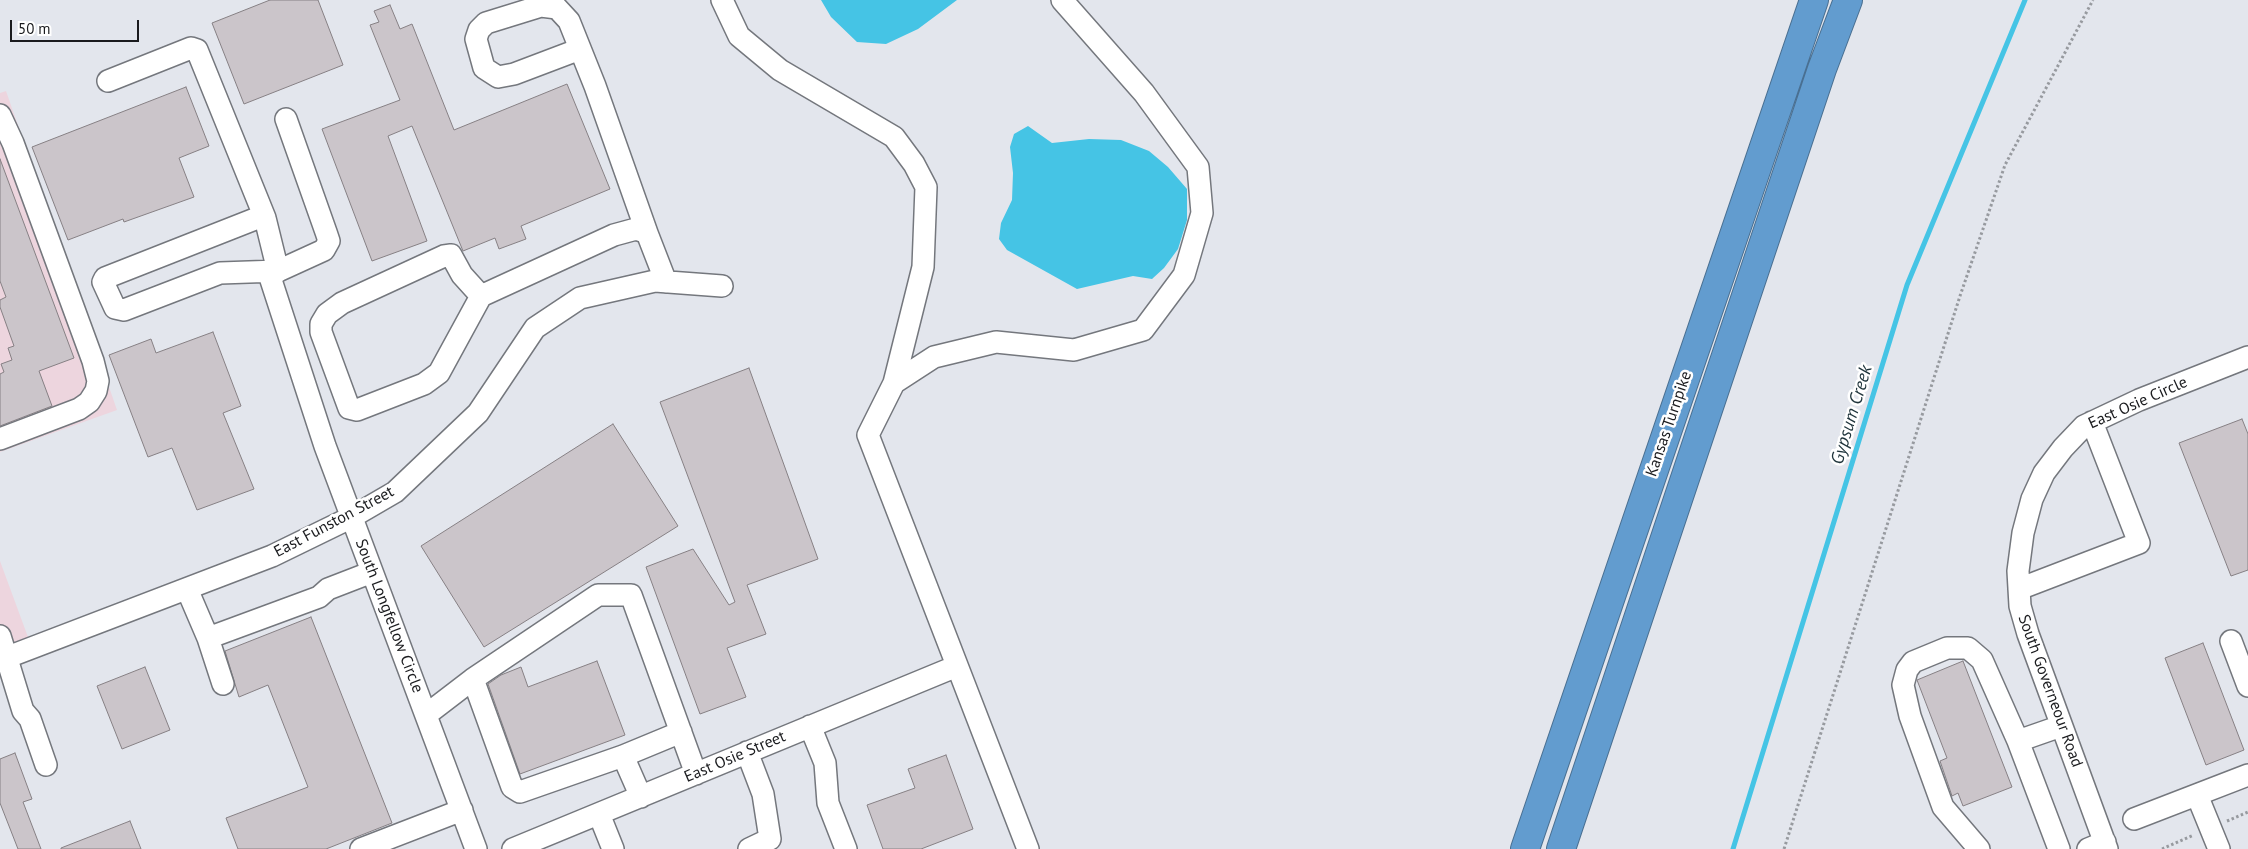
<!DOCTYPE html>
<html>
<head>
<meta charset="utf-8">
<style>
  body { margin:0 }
  #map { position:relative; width:2248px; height:849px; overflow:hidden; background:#e3e6ed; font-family:"PT Sans",sans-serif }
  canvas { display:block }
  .scale { position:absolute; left:10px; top:20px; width:129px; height:22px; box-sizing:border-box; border:2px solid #1a1b1e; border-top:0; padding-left:6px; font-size:15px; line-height:18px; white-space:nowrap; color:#1a1b1e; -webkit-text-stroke:4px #fff; paint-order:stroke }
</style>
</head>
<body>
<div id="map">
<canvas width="2248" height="849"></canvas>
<div class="scale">50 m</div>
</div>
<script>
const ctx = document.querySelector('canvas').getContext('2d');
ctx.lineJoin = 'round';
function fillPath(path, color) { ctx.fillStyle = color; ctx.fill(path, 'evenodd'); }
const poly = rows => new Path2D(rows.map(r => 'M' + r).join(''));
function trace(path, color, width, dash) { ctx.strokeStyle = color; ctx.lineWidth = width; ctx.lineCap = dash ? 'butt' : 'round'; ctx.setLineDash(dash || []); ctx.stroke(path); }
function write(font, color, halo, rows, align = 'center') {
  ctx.font = font + ' "PT Sans",sans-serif'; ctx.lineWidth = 5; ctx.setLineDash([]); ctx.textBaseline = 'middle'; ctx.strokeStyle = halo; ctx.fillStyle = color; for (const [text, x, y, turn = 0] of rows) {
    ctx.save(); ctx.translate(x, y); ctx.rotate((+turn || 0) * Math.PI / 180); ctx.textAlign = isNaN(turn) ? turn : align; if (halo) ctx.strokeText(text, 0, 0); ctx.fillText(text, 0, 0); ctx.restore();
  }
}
const commercial = poly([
  [6,91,117,410,0,452,0,93],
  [0,561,32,648,0,660]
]);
const water = poly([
  [821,0,957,0,918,29,886,44,857,42,831,17],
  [1028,126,1052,143,1089,139,1121,140,1149,151,1168,167,1187,189,1187,220,1178,249,1164,268,1152,279,1133,276,1077,289,1007,250,999,239,1001,223,1012,200,1013,173,1010,147,1014,134]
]);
const stream = poly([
  [1733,849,1907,285,2025,0]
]);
const building = poly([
  [270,0,318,0,343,65,244,104,212,23,270,0],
  [390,5,400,29,412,24,454,130,567,84,610,189,521,226,526,239,499,249,495,238,463,251,412,126,388,136,427,241,372,261,322,129,400,100,370,25,379,22,374,11,390,5],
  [186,87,209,146,179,158,194,197,124,222,123,219,68,240,32,147,186,87],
  [0,159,74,358,39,371,52,406,0,426,0,374,4,372,1,364,12,360,8,348,14,346,0,307,0,300,6,297,0,281,0,159],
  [213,332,241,406,223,413,254,489,197,510,172,448,148,457,109,355,151,339,156,353,213,332],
  [749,368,818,559,747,585,766,634,727,648,746,697,700,714,646,567,693,549,729,605,735,602,660,402,749,368],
  [2242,419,2248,434,2248,570,2231,576,2179,443,2242,419],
  [613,424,678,526,484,647,421,546,613,424],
  [311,617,392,823,326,849,238,849,226,818,308,787,268,685,239,697,225,651,311,617],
  [2203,643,2244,750,2206,765,2165,658,2203,643],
  [597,661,625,735,520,774,488,684,501,675,521,667,528,687,597,661],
  [1963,661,2012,787,1963,806,1958,793,1952,796,1940,761,1947,758,1917,680,1963,661],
  [145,667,170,730,122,749,97,686,145,667],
  [15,753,32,799,23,802,41,849,18,849,0,803,0,759,15,753],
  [946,755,973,829,921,849,883,849,867,805,915,788,908,769,946,755],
  [130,821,141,849,61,849,61,848,130,821]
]);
const path = poly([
  [2227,821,2248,812],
  [1784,849,1960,296,2005,165,2093,0],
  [2162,849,2194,835]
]);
const minor = poly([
  [722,0,739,36,780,70,894,137,914,164,926,187,923,267,894,383,868,435,1028,849],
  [580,49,514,74,498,77,484,68,476,39,479,30,486,23,541,6,557,8,569,21,595,86,647,233],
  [108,81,191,48,197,50,265,218],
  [0,115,13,143,93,361,98,381,96,391,89,402,79,409,0,439],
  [278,271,265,218,255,219,105,278,103,282,115,308,124,310,220,273,278,271,324,250,329,241,326,232,286,119],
  [278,271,270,277,325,446,476,849],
  [481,296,462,275,451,255,444,256,342,303,327,314,321,324,321,332,349,408,357,410,424,384,439,373,481,296,614,235,636,229,647,233,666,282],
  [894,383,934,357,996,342,1074,350,1143,330,1184,275,1202,213,1198,167,1144,93,1062,0],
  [187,589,208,638,223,684],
  [2019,589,2139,543,2092,422],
  [0,636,23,711,30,719,46,765],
  [208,638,319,597,328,589,372,572],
  [2231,641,2248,686],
  [0,660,272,556,352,517,395,492,478,413,535,328,580,298,655,281,722,286],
  [473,679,512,787,520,792,623,756,681,732],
  [426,715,473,679,598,595,631,595,696,774],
  [810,726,825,763,828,803,846,849],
  [747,752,763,794,770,839,749,849],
  [623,756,641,797],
  [2197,795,2219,849],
  [599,814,613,849],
  [2134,819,2248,775],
  [361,849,462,810],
  [513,849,957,666],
  [1979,849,1943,807,1910,716,1903,685,1907,670,1913,662,1947,648,1968,648,1982,660,2018,741],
  [2059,849,2018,741,2061,726],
  [2088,849,2105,842],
  [2107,849,2028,634,2020,606,2018,571,2023,533,2032,499,2044,473,2063,448,2084,426,2139,400,2248,357]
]);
const highway = poly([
  [1525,849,1814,0],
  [1561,849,1822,69,1848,0]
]);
const streetNames = [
  ["East Osie Circle",2138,403,-24],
  ["Kansas Turnpike",1669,424,-71],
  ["East Funston Street",334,522,-28],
  ["South Longfellow Circle",389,616,69],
  ["South Governeour Road",2050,691,70],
  ["East Osie Street",735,757,-23]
];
const waterNames = [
  ["Gypsum Creek",1852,415,-73]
];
fillPath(commercial, '#edd5de');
fillPath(water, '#45c4e5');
trace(stream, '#45c4e5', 5);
fillPath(building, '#cbc5ca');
trace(building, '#868084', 1);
trace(minor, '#74777d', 24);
trace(highway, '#496f91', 30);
trace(path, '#979a9f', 3, [2.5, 2.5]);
trace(minor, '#fff', 21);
trace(highway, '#629ccf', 28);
write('16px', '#1a1b1e', '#fff', streetNames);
write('italic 18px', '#1f343b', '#fff', waterNames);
</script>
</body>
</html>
